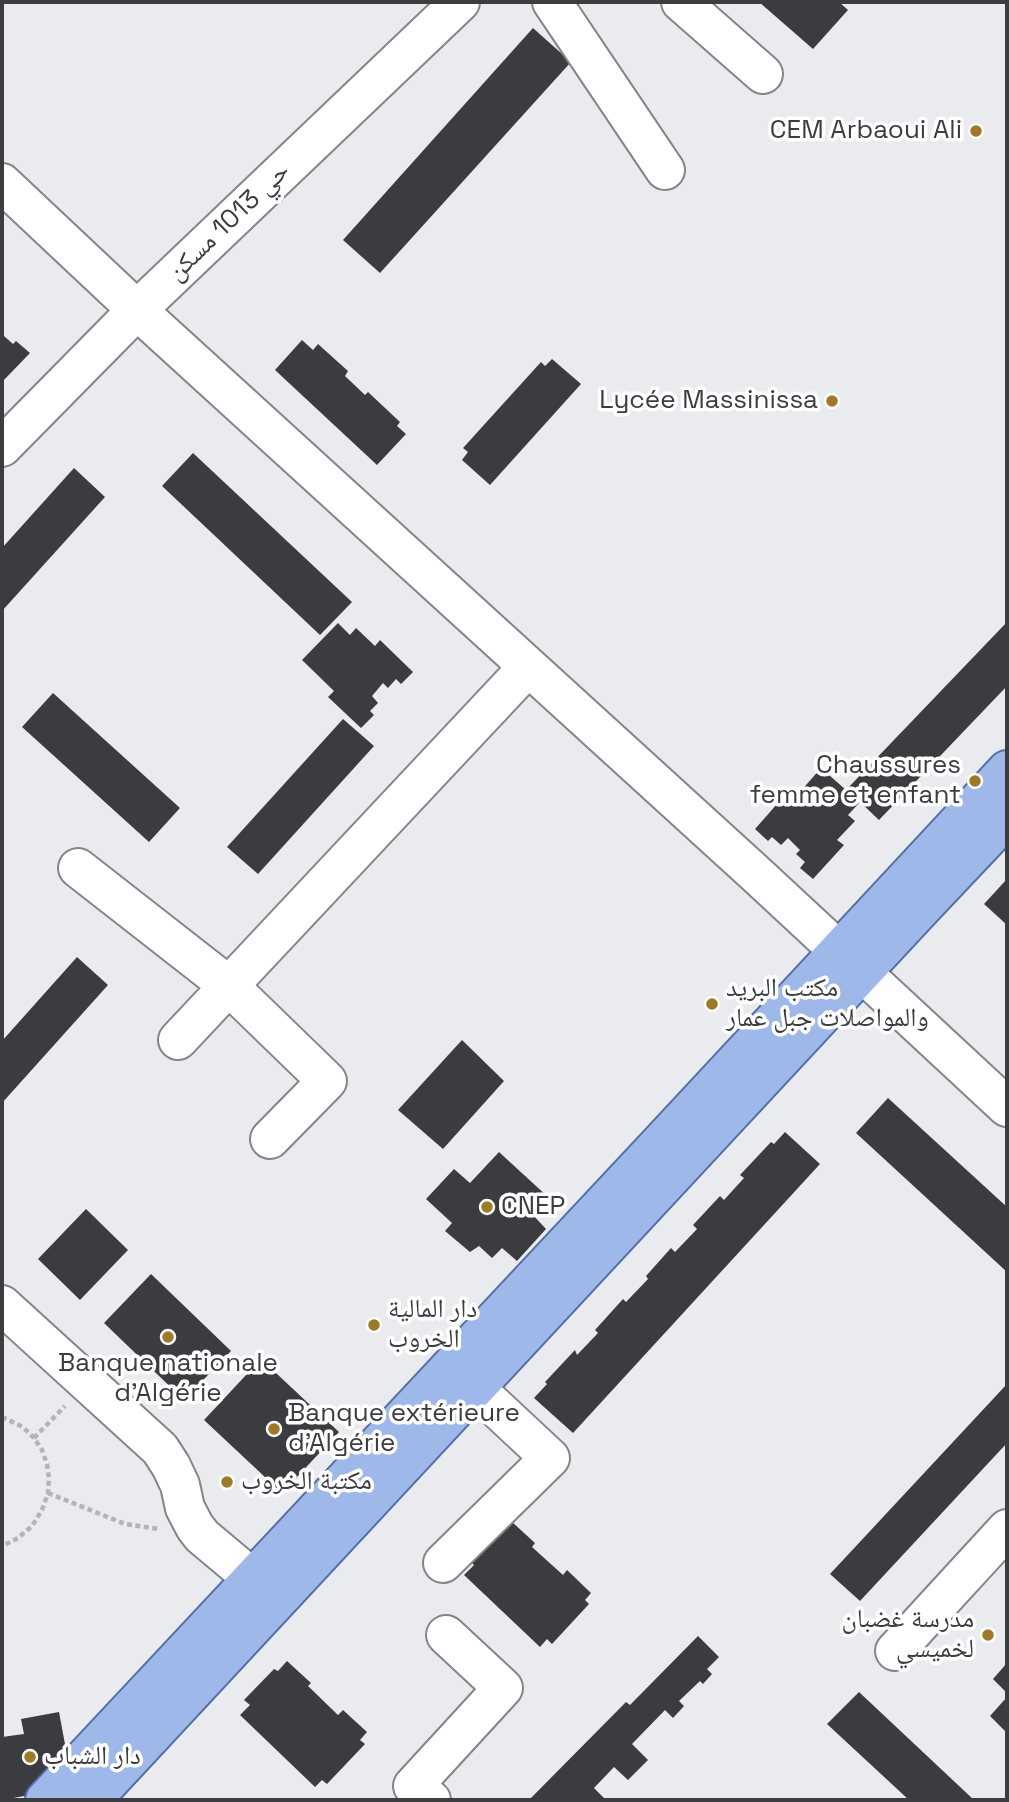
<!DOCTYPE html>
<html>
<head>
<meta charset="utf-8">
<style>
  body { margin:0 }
  #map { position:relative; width:1009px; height:1802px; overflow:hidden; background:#e9ebef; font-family:"Space Grotesk",sans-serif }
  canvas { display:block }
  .frame { position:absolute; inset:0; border:4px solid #3c3d3f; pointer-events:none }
</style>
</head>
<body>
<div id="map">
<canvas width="1009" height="1802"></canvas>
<div class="frame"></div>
</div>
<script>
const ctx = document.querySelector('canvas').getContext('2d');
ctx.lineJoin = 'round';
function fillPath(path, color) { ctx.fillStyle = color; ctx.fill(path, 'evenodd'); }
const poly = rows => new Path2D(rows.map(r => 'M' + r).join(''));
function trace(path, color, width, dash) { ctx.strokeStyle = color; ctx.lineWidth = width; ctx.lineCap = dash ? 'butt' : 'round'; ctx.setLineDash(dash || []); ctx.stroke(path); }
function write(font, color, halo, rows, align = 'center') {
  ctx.font = font + ' "Space Grotesk","Noto Naskh Arabic",sans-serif'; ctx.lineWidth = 7; ctx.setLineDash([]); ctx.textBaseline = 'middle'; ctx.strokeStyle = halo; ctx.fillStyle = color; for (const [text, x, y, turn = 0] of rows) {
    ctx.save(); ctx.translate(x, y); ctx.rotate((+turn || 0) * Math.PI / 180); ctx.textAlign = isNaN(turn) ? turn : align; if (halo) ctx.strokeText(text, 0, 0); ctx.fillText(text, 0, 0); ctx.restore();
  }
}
const building = poly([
  [759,2,839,2,848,10,813,49],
  [533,28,571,62,380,273,343,240],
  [4,336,13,344,16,341,30,353,2,382,2,338],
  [302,340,313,350,318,344,348,371,345,376,365,395,368,392,400,422,397,426,406,434,377,465,275,370],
  [552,359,581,384,490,485,462,460,468,452,463,448,541,362,545,366],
  [193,453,352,602,320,635,162,486],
  [74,468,105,497,2,611,2,548],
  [1007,622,1007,686,879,820,860,802,848,815,855,821,837,840,844,845,813,879,800,868,805,862,796,854,800,850,788,838,781,845,772,837,768,841,755,829,785,795,792,801,821,768,846,790],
  [338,623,350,635,356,628,375,646,380,640,413,672,401,684,396,679,388,688,383,683,372,696,378,703,370,711,374,715,361,728,328,697,334,691,302,660],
  [53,693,180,808,149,842,22,727],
  [343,719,374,746,258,874,227,847],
  [1007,879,1007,925,984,904],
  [77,957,108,985,2,1103,2,1041],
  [462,1040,504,1081,443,1149,398,1110],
  [888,1098,1007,1207,1007,1272,856,1133],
  [785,1132,820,1164,573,1433,534,1398,547,1384,545,1382,575,1350,577,1355,598,1333,595,1330,623,1299,626,1302,648,1279,646,1276,671,1248,675,1252,697,1229,693,1225,720,1196,724,1200,744,1178,740,1175,771,1142,774,1144],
  [499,1152,548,1197,533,1215,546,1229,517,1261,502,1248,492,1258,479,1246,470,1252,445,1231,452,1223,426,1199,454,1169,470,1183],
  [86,1209,128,1250,80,1300,38,1259],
  [151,1274,231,1351,184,1400,104,1323],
  [261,1359,339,1432,282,1493,204,1420],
  [1007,1384,1007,1443,860,1601,830,1574],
  [511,1521,535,1543,532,1547,563,1575,567,1570,591,1593,585,1600,589,1604,552,1644,547,1639,540,1647,464,1575,474,1565,469,1560],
  [698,1636,719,1657,707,1669,712,1674,703,1684,700,1681,679,1701,684,1706,673,1718,665,1710,632,1744,648,1760,628,1780,614,1767,594,1788,606,1800,529,1800,626,1702,630,1705],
  [287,1661,311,1683,308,1686,338,1715,343,1710,367,1732,360,1740,365,1744,327,1784,322,1780,315,1787,240,1715,250,1705,244,1700,274,1669,278,1671],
  [1007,1663,1007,1693,993,1679],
  [859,1692,974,1800,909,1800,827,1724],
  [1007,1697,1007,1733,990,1716],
  [59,1712,67,1755,51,1758,47,1776,30,1795,2,1800,2,1737,24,1734,21,1719]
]);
const path = poly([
  [2,1417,23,1427,34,1438,42,1450,47,1464,49,1478,48,1493,42,1510,32,1526,18,1538,2,1546],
  [34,1438,65,1406],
  [48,1493,125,1524,159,1529]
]);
const minor = poly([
  [552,2,665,170],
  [681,2,763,74],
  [2,183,137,310,756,874,1007,1107],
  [2,447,137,310,460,2],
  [78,868,229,986,327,1081,270,1139],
  [178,1040,528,667],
  [2,1305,160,1449,171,1466,180,1485,185,1508,195,1527,202,1536,252,1578],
  [443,1563,550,1458,475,1388],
  [895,1651,1007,1529],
  [431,1800,413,1786,503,1688,446,1635]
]);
const major = poly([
  [45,1800,659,1144,1007,770],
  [92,1800,921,909,1007,818]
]);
const markers = [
  [976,131,7,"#9f7926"],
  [832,401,7,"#9f7926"],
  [975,781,7,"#9f7926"],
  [712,1004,7,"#9f7926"],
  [487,1207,7,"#9f7926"],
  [374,1325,7,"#9f7926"],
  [168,1337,7,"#9f7926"],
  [274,1429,7,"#9f7926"],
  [227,1482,7,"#9f7926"],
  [988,1635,7,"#9f7926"],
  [30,1757,7,"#9f7926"]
];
const poiNames = [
  ["CEM Arbaoui Ali",962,131,"right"],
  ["Lycée Massinissa",818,401,"right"],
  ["Chaussures",961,766,"right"],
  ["femme et enfant",961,796,"right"],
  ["مكتب البريد",726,989],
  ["والمواصلات جبل عمار",726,1019],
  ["CNEP",501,1207],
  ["دار المالية",388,1310],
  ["الخروب",388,1340],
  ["Banque nationale",168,1364,"center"],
  ["d'Algérie",168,1394,"center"],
  ["Banque extérieure",288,1414],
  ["d'Algérie",288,1444],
  ["مكتبة الخروب",241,1482],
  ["مدرسة غضبان",974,1620,"right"],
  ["لخميسي",974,1650,"right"],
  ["دار الشباب",44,1757]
];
const streetNames = [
  ["حي 1013 مسكن",229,222,-44]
];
fillPath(building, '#3a3c3f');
trace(minor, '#838588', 42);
trace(major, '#526ea5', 42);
trace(path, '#b3b4b8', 4.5, [5, 3.5]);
trace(minor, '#fff', 38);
trace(major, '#9eb8ea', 38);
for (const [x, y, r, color] of markers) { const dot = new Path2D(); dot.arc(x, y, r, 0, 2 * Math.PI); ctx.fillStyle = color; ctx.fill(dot); trace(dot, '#fff', 2.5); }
write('26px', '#3c3d3f', '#fff', poiNames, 'left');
write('26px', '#3c3d3f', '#fff', streetNames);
</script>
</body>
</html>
